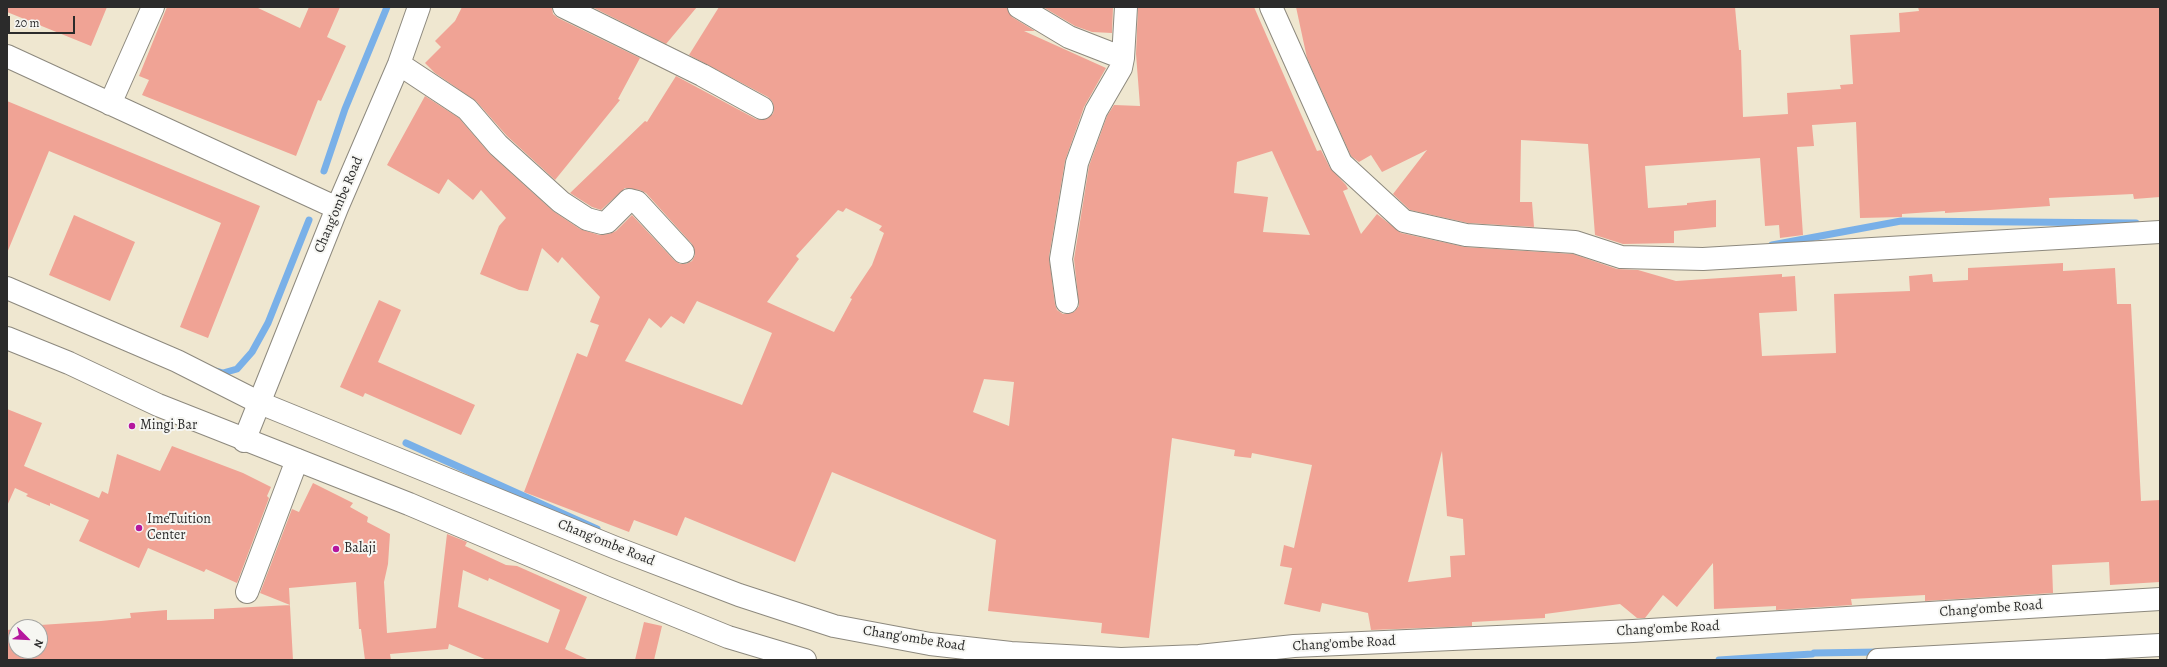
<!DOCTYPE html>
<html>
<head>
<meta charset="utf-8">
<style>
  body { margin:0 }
  #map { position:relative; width:2167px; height:667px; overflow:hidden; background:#efe7d0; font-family:Alegreya,serif }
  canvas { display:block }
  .frame { position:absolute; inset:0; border:8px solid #2b2b2b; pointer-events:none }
  .north { position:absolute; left:8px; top:619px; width:40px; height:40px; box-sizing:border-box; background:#f6f6f2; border:1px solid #a5a5a2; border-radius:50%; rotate:114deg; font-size:11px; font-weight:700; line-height:16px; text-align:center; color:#2b2b2b }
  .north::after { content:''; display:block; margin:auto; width:14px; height:18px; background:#b5179e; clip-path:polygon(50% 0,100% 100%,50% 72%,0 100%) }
  .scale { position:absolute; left:8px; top:16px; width:67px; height:18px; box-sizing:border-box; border:2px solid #2b2b2b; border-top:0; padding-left:5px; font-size:12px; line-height:14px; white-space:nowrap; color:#2b2b2b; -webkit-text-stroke:3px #f6f6f2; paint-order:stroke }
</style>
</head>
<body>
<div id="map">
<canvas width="2167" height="667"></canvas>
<div class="frame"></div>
<div class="north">N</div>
<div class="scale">20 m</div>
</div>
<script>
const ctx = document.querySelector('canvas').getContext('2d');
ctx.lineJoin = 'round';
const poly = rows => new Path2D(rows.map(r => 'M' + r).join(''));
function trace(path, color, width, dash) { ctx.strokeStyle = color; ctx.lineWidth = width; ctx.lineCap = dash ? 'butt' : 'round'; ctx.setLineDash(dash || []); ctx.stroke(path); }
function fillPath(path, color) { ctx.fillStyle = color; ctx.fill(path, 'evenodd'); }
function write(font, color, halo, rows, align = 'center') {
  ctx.font = font + ' Alegreya,serif'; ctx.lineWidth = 4; ctx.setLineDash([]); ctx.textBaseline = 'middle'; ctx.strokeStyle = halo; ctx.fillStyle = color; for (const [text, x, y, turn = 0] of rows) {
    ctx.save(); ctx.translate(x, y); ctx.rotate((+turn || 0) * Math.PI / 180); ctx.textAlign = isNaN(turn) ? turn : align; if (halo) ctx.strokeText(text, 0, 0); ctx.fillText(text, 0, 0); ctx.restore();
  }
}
const stream = poly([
  [324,171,345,109,387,7],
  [1772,245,1901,221,2136,223],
  [216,371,223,373,237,369,252,352,268,323,309,220],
  [406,443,597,529],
  [1814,653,1879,652],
  [1719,660,1812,654]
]);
const building = poly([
  [7,7,107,7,91,46,7,12],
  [167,7,256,7,300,28,309,7,340,7,327,37,346,46,321,101,318,100,296,156,142,95,149,80,139,76],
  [462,7,552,7,553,14,558,18,640,58,618,99,620,100,555,180,507,136,476,101,435,73,425,63,441,47,435,41,455,21],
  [592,7,697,7,666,44],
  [719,7,1007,7,1012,17,1035,31,1024,31,1106,68,1084,107,1065,161,1049,257,1055,304,1057,310,1063,314,1074,312,1079,306,1074,259,1089,166,1107,116,1114,105,1140,106,1136,54,1138,7,1254,7,1317,151,1321,150,1330,168,1346,185,1348,189,1343,191,1361,234,1377,214,1401,233,1465,247,1573,254,1617,269,1638,270,1676,281,1782,274,1782,277,1795,276,1797,311,1759,313,1762,356,1836,353,1834,294,1910,291,1909,276,1932,274,1933,282,1968,280,1968,268,2063,263,2063,271,2115,268,2117,304,2131,304,2141,501,2160,500,2160,582,2110,585,2109,562,2052,565,2053,593,1925,601,1925,595,1851,599,1852,605,1776,610,1776,606,1714,609,1713,563,1677,607,1663,595,1645,618,1637,618,1620,604,1545,614,1545,618,1472,622,1472,626,1371,630,1368,613,1322,603,1320,612,1284,604,1292,568,1280,566,1284,545,1294,548,1312,465,1252,453,1251,458,1234,456,1235,450,1172,438,1149,638,1101,633,1102,623,988,611,996,540,832,472,795,562,685,517,677,536,634,520,629,532,524,492,577,353,587,357,599,325,590,322,600,297,562,257,558,263,542,248,528,291,519,290,480,274,499,226,506,218,481,190,473,200,448,179,439,194,387,165,425,96,459,118,490,154,553,211,580,229,599,235,609,234,616,231,632,215,674,260,680,264,686,264,692,261,695,255,692,244,646,193,640,190,625,188,601,210,592,207,570,193,645,121,647,122,676,76,756,119,763,120,773,114,774,107,772,101,768,97,689,55],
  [1272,151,1310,235,1263,232,1268,197,1234,193,1237,162],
  [846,208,882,226,879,230,884,233,872,265,850,298,852,299,834,332,767,302,799,259,796,256,838,210,843,212],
  [697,301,772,333,742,405,625,361,649,318,661,328,671,316,684,324],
  [984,379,1014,382,1009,426,973,412],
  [1442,451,1447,516,1463,519,1465,555,1450,556,1451,577,1408,582],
  [1043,7,1113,7,1112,33,1092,32,1075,26],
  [1296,7,1735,7,1739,50,1741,50,1743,117,1788,114,1787,93,1841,89,1840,85,1853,84,1850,35,1900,32,1899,13,1919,11,1918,7,2160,7,2160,197,2134,199,2133,194,2049,198,2050,206,1945,213,1945,211,1902,214,1902,217,1860,218,1856,122,1812,125,1814,146,1797,147,1803,235,1780,238,1779,225,1765,226,1760,158,1645,166,1648,208,1687,205,1687,203,1716,200,1716,227,1674,231,1674,243,1623,244,1595,235,1588,144,1521,140,1520,202,1532,202,1534,227,1468,223,1410,210,1393,194,1427,150,1382,172,1371,155,1359,162,1351,156,1307,58],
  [7,101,260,206,208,338,180,327,221,223,49,151,7,253],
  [74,215,135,242,110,301,49,275],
  [379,300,401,310,378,362,475,405,461,435,365,393,363,397,340,387],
  [7,409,42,423,24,466,99,498,102,491,108,494,117,454,160,471,172,446,243,473,271,487,267,496,269,498,237,583,206,569,204,572,148,548,139,568,79,541,89,520,50,503,50,506,26,496,28,494,15,488,7,506],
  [313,483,353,503,350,507,368,517,367,522,390,534,388,564,384,582,387,633,436,628,447,534,467,542,465,546,506,565,517,566,587,597,565,649,589,660,487,660,449,644,448,649,390,654,391,660,365,660,361,629,359,629,356,582,289,588,293,660,7,660,7,630,16,629,16,651,40,651,40,627,25,626,101,621,131,618,130,613,167,610,167,620,214,619,214,609,290,605,260,593,292,509,299,512],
  [463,570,488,581,489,578,560,610,548,643,458,607],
  [644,622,662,626,654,660,635,660]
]);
const minor = poly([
  [564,7,702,75,762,108],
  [1019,7,1069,37,1123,58],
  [1271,7,1341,163,1404,221,1466,235,1575,242,1621,257,1703,259,2160,232],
  [7,56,337,208],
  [399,64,467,109,498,145,561,202,587,219,602,223,607,222,629,200,637,202,683,252],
  [110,104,153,7],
  [1067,302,1061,259,1077,163,1096,111,1121,68,1123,58,1126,7],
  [244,441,337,208,399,64,419,7],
  [247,592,297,460]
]);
const major = poly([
  [7,288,177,361,260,403,616,548,739,595,834,626,930,644,1011,653,1121,659,1199,656,1294,646,1633,631,2160,599],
  [7,338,69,363,158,405,409,504,605,587,728,637,805,660],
  [1878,660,2160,645]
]);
const markers = [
  [132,426,4,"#b5179e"],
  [139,528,4,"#b5179e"],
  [336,549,4,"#b5179e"]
];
const streetNames = [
  ["Chang'ombe Road",339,205,-67],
  ["Chang'ombe Road",606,543,22],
  ["Chang'ombe Road",1991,609,-4],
  ["Chang'ombe Road",1668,629,-3],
  ["Chang'ombe Road",914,639,9],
  ["Chang'ombe Road",1344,644,-3]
];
const poiNames = [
  ["Mingi Bar",140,426],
  ["ImeTuition",147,520],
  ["Center",147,536],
  ["Balaji",344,549]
];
trace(stream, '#79b0e8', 7);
fillPath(building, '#f0a395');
trace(minor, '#8d897e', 24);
trace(major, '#8d897e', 24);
trace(minor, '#fff', 22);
trace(major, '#fff', 22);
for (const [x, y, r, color] of markers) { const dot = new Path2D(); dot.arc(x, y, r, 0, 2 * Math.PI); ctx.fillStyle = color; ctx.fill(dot); trace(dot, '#f6f6f2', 1.5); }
write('14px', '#2b2b2b', '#f6f6f2', streetNames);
write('14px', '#2b2b2b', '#f6f6f2', poiNames, 'left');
</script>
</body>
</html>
